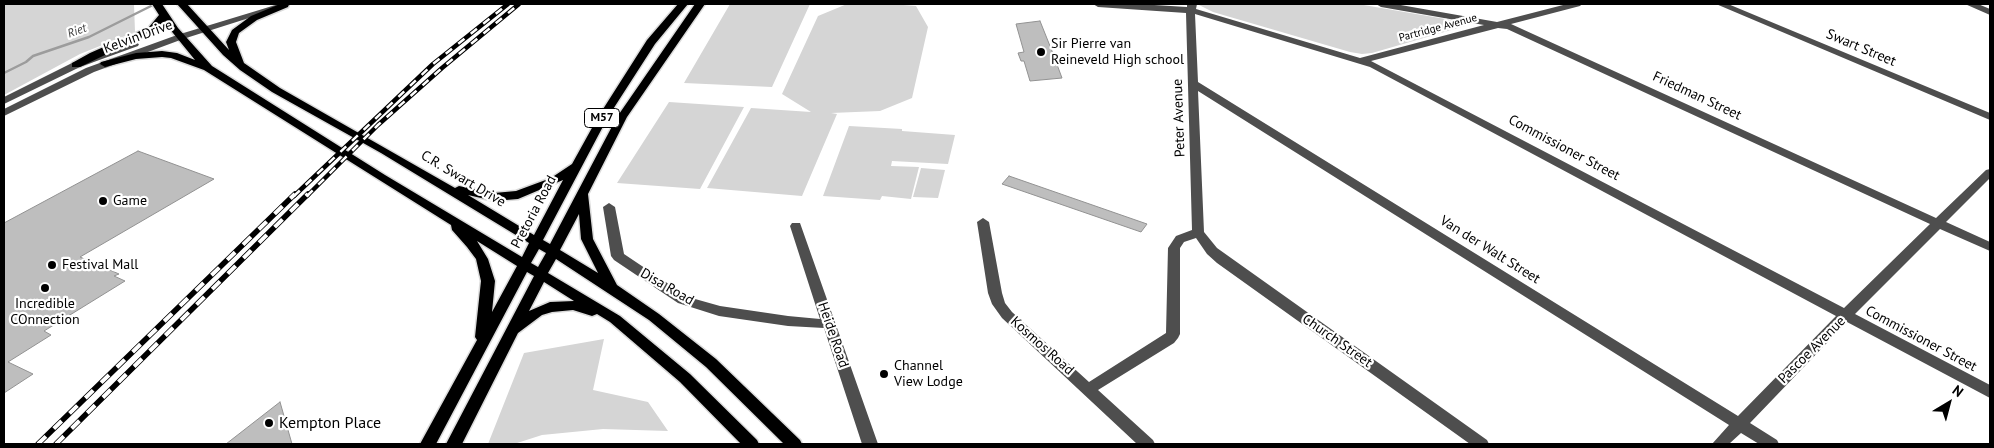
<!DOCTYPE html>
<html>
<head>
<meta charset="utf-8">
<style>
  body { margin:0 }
  #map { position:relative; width:1994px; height:448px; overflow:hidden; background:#fff; font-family:"PT Sans",sans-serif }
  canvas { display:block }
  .frame { position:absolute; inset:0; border:5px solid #000; pointer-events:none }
  .north { position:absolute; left:1924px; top:378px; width:50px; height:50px; -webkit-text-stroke:4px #fff; paint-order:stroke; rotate:37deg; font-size:14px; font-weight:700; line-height:20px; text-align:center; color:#000 }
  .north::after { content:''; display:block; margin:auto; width:18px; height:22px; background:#000; clip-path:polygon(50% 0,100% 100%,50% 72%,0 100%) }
</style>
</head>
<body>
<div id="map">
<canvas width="1994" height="448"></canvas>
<div class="frame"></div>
<div class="north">N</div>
</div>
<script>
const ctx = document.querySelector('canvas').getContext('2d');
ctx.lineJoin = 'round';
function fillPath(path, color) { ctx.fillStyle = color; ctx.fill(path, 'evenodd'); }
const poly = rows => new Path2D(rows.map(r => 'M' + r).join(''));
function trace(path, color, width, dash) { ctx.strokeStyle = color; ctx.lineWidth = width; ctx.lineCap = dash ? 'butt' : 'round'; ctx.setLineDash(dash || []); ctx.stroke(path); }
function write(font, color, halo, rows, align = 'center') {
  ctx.font = font + ' "PT Sans",sans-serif'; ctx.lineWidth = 4.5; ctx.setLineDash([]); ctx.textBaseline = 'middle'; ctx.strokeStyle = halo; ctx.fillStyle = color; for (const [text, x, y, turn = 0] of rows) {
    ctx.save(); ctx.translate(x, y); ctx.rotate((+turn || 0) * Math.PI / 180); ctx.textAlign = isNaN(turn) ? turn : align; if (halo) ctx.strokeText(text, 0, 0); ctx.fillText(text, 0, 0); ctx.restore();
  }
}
const green = poly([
  [4,4,134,4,135,32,80,54,4,95],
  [730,4,810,4,772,87,684,83],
  [847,4,891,4,916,6,928,27,912,98,880,111,831,113,837,114,802,196,707,188,751,108,811,112,782,94,818,16],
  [1197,4,1358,4,1457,21,1465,26,1372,53,1362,54,1350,52,1213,12],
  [669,102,744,107,700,189,617,183],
  [849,126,902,129,902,131,955,135,948,164,892,161,891,166,919,167,911,199,882,196,880,200,823,196],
  [921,168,945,170,938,198,913,197],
  [604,339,593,390,648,402,668,431,603,429,542,435,514,444,488,444,524,353]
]);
const stream = poly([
  [4,73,26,62,33,56,89,37,155,4]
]);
const building = poly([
  [1040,21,1052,51,1062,78,1030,81,1024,61,1021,61,1018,53,1024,52,1016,24,1040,21],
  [138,151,214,179,80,257,119,274,114,276,125,281,44,331,51,335,8,362,33,374,4,393,4,223,138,151],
  [1009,176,1147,224,1141,232,1002,184,1009,176],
  [280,402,292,444,226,444,280,402]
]);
const minor = poly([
  [279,4,293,4,183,39,94,72,4,116,4,109,86,68,177,35,279,4],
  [1093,4,1138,4,1187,7,1187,4,1197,4,1196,9,1360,58,1484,25,1381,7,1376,4,1395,4,1497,22,1567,4,1582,4,1580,6,1511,24,1936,218,1986,170,1990,169,1990,178,1946,222,1990,242,1990,251,1940,229,1855,314,1990,385,1990,398,1847,322,1750,423,1777,440,1779,444,1759,444,1741,433,1729,444,1712,444,1729,425,1198,91,1204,232,1217,248,1487,440,1489,444,1470,444,1217,263,1207,254,1196,238,1184,242,1180,248,1180,334,1178,338,1174,343,1098,390,1153,440,1155,444,1137,444,1002,318,992,304,988,293,977,222,983,218,989,222,1002,293,1005,303,1012,312,1089,382,1166,333,1168,248,1176,236,1192,230,1186,13,1098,7,1093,4],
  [1195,14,1370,67,1836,316,1738,416,1198,82,1195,14],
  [1498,28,1507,29,1930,224,1844,308,1371,61,1498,28],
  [1716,4,1728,4,1990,113,1990,120,1716,4],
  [1965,4,1978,4,1990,9,1990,15,1965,4],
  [134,41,139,44,138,46,80,67,4,104,4,97,72,63,134,41],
  [609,203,615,207,624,254,688,297,720,306,788,316,820,319,790,226,792,223,800,223,878,444,862,444,824,328,788,326,719,316,678,303,614,260,611,256,603,207,609,203]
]);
const major = poly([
  [152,4,162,4,178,28,212,66,385,175,522,257,529,243,381,153,272,92,240,70,223,55,177,4,187,4,229,50,226,42,232,30,251,16,280,4,289,4,288,7,257,20,239,33,236,42,244,63,280,88,455,188,459,186,494,193,516,191,551,178,572,164,598,117,647,40,678,4,688,4,655,44,608,117,543,240,550,244,617,117,695,4,705,4,627,117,588,194,593,239,617,285,659,314,716,359,800,440,802,444,784,444,706,367,649,320,556,259,548,273,620,316,690,374,757,440,759,444,741,444,680,382,610,322,597,314,592,316,573,310,552,312,542,315,518,333,462,444,446,444,534,276,527,272,436,444,420,444,477,340,475,337,481,281,476,259,467,247,452,230,451,225,204,70,171,58,162,57,136,59,105,67,100,64,101,62,136,53,162,51,177,53,195,60,164,22,155,31,80,67,72,67,72,63,90,53,149,27,159,15,152,4],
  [563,180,534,235,468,195,494,201,518,199,563,180],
  [579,214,581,239,598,273,560,250,579,214],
  [477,241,517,266,492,312,495,281,488,259,477,241],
  [539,249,546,253,538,267,531,263,539,249],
  [544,282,574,301,550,302,529,311,544,282]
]);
const railFar1 = poly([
  [294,196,433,64,508,4],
  [307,196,378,125,442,68,519,4]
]);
const rail = poly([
  [38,444,295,194],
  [56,444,308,194]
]);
const markers = [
  [1041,52,5,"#000"],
  [103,201,5,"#000"],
  [52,265,5,"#000"],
  [45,288,5,"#000"],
  [884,374,5,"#000"],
  [269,423,5,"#000"]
];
const farStreetnames = [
  ["Partridge Avenue",1438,28,-15]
];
const farWaternames = [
  ["Riet",77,31,-21]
];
const shields = [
  [602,118,35]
];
const shieldNames = [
  ["M57",602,118]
];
const streetNames = [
  ["Kelvin Drive",138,37,-20],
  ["Swart Street",1861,48,23],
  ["Friedman Street",1697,96,25],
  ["Peter Avenue",1179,118,-92],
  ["Commissioner Street",1564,148,28],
  ["C.R. Swart Drive",463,179,31],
  ["Pretoria Road",534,212,-62],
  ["Van der Walt Street",1490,250,32],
  ["Disa Road",667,287,30],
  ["Heide Road",833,335,71],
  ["Commissioner Street",1921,339,28],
  ["Church Street",1337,341,35],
  ["Kosmos Road",1042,346,42],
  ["Pascoe Avenue",1812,350,-45]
];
const poiNames = [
  ["Sir Pierre van",1051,44],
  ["Reineveld High school",1051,60],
  ["Game",113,201],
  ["Festival Mall",62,265],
  ["Incredible",45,304,"center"],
  ["COnnection",45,320,"center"],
  ["Channel",894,366],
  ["View Lodge",894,382]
];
const nearPoinames = [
  ["Kempton Place",279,423]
];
fillPath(green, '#d5d5d5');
trace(stream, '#9c9c9c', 2.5);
fillPath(building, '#bebebe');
trace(building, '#929292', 1);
trace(major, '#dbdbdb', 3);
fillPath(minor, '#4e4e4e');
fillPath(major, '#000');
trace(railFar1, '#000', 4.5);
trace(rail, '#000', 5.5);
trace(railFar1, '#fff', 2.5, [8]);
trace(rail, '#fff', 4, [11]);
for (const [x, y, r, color] of markers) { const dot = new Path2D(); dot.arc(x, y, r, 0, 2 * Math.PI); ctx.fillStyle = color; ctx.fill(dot); trace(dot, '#fff', 2); }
write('11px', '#000', '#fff', farStreetnames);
write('italic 12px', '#3d3d3d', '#fff', farWaternames);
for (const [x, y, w] of shields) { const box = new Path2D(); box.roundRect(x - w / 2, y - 9.5, w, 19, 4); ctx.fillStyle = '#fff'; ctx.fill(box); trace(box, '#000', 1); }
write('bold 12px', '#000', null, shieldNames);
write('14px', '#000', '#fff', streetNames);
write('14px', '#000', '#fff', poiNames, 'left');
write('16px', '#000', '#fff', nearPoinames, 'left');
</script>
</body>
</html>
